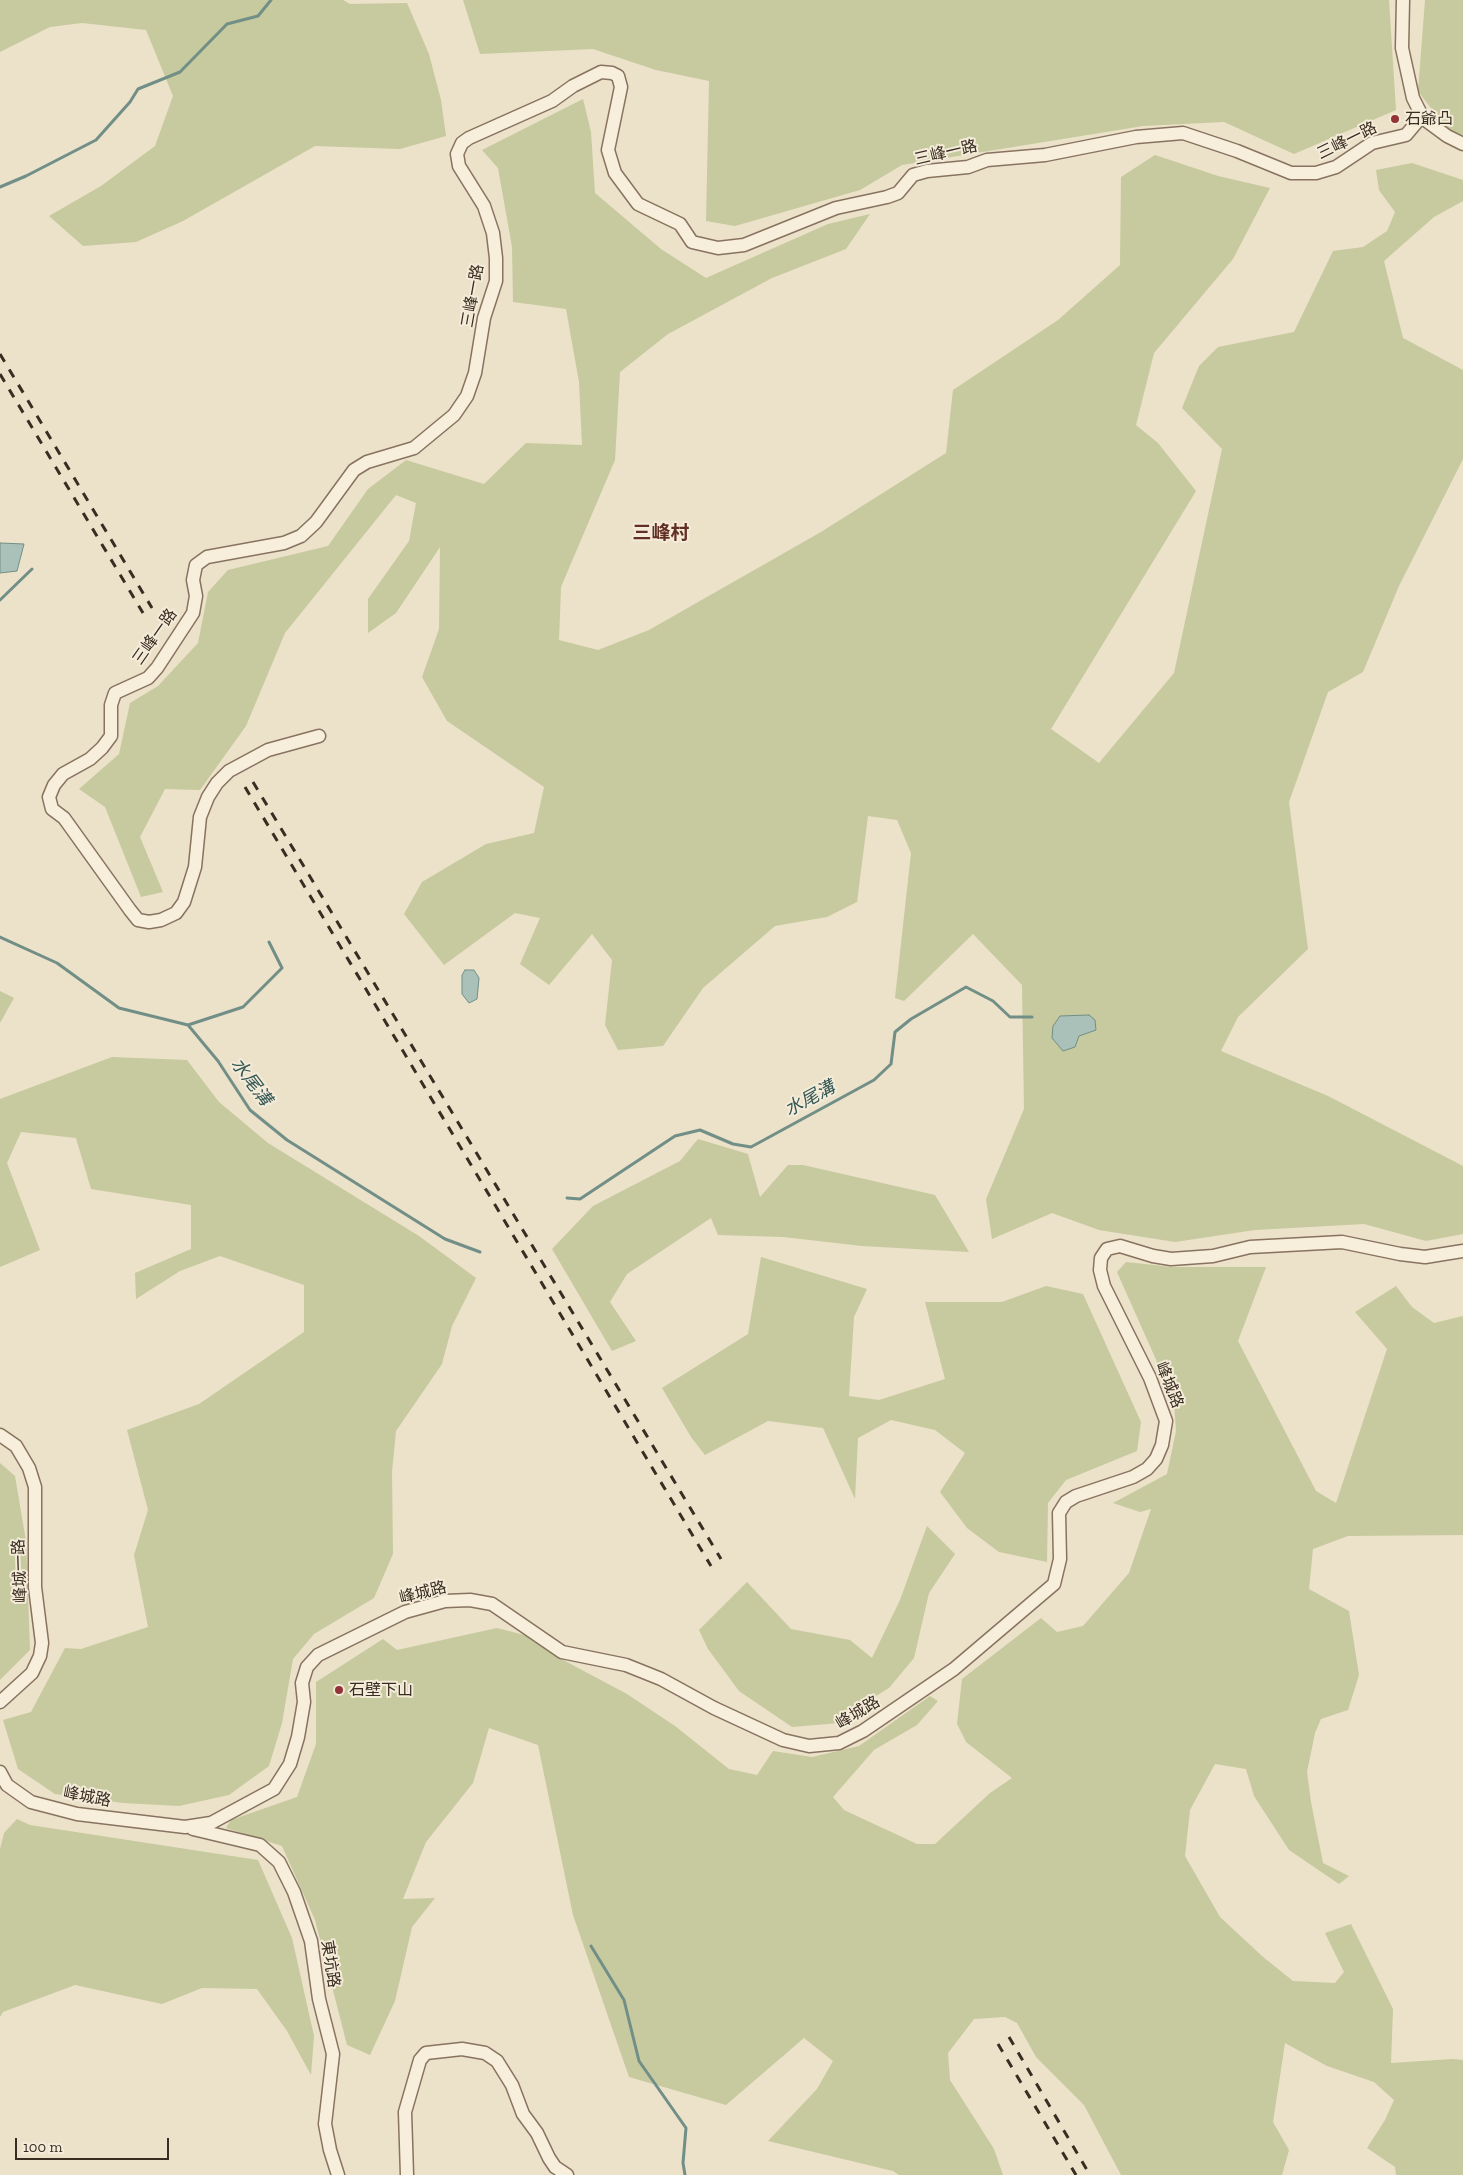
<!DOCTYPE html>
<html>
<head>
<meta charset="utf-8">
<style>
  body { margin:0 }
  #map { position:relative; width:1463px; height:2175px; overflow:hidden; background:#ece1c9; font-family:"Zilla Slab",serif }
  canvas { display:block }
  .scale { position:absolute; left:15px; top:2138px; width:154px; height:22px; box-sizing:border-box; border:2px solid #392c21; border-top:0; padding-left:6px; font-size:15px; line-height:18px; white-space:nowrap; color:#392c21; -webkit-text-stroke:4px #f4ebd9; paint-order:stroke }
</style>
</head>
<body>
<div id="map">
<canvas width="1463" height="2175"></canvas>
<div class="scale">100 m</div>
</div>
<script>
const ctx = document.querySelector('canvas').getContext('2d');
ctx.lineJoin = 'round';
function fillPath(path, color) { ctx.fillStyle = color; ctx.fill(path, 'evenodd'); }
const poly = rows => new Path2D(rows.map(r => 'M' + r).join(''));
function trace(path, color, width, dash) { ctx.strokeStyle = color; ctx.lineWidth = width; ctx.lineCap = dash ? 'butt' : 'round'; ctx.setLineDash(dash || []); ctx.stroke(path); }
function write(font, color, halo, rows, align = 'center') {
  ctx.font = font + ' "Zilla Slab","Noto Sans TC",serif'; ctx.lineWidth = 4; ctx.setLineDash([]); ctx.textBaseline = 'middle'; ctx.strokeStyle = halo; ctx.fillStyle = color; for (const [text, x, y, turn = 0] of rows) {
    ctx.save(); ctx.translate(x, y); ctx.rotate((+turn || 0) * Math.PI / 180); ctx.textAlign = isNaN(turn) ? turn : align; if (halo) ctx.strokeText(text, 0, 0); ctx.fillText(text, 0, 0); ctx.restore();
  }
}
const green = poly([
  [0,0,343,0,350,4,407,3,429,54,441,100,446,136,400,149,315,146,183,221,136,242,83,246,49,216,101,186,155,146,173,96,146,30,82,23,50,27,0,52],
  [463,0,1389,0,1396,110,1294,154,1224,122,1143,126,902,165,860,190,735,226,706,221,709,81,656,70,593,49,480,54],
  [1425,0,1463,0,1463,135,1448,131,1418,91],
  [583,99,591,132,595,193,661,249,706,278,828,224,870,214,846,249,772,278,668,334,620,372,615,460,561,587,559,640,598,650,649,630,821,532,946,453,953,390,1058,320,1120,265,1121,177,1155,155,1218,176,1270,188,1233,259,1154,353,1136,425,1158,443,1196,491,1051,729,1099,763,1174,673,1222,449,1182,408,1199,366,1218,347,1294,332,1333,251,1363,247,1387,231,1395,212,1379,190,1376,170,1412,163,1463,180,1463,201,1434,217,1384,261,1403,338,1463,370,1463,459,1399,586,1363,672,1328,692,1289,802,1308,949,1238,1017,1221,1051,1328,1096,1463,1166,1463,1234,1426,1241,1364,1224,1255,1230,1175,1242,1099,1230,1052,1213,992,1239,986,1199,1024,1109,1022,985,973,934,904,1001,895,998,911,853,897,820,868,816,857,902,827,917,775,926,703,988,663,1046,618,1050,605,1025,612,960,592,934,549,985,520,964,540,918,515,913,444,965,404,914,422,882,486,844,534,833,544,787,447,721,422,677,439,629,440,547,396,613,368,633,368,599,409,541,416,503,396,495,285,633,246,726,200,790,165,789,140,837,163,892,141,897,105,807,79,789,119,754,130,703,158,686,198,643,208,592,228,570,328,546,368,489,406,460,484,484,526,443,582,445,579,382,566,309,513,302,512,247,498,168,482,150],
  [0,991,14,998,0,1023],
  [112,1057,187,1060,219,1102,268,1143,419,1236,476,1278,452,1326,442,1364,396,1431,392,1472,393,1554,374,1598,314,1634,293,1659,282,1723,269,1766,229,1795,179,1806,123,1803,55,1794,18,1769,3,1720,31,1712,65,1648,81,1649,148,1627,134,1555,148,1510,127,1430,199,1404,304,1332,304,1285,220,1256,180,1271,136,1299,135,1273,191,1249,191,1205,91,1189,76,1138,21,1132,7,1163,40,1250,0,1267,0,1099],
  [698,1139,748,1154,760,1197,788,1165,803,1165,935,1195,969,1252,862,1246,783,1237,718,1235,711,1218,627,1274,610,1302,636,1341,612,1351,552,1249,593,1206,680,1161],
  [761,1257,867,1289,854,1317,849,1396,879,1400,945,1379,925,1302,1002,1302,1046,1286,1083,1294,1141,1422,1137,1451,1066,1480,1048,1503,1047,1562,999,1552,967,1528,940,1492,965,1453,935,1430,891,1420,858,1438,855,1499,823,1428,768,1421,705,1455,691,1437,662,1388,748,1334],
  [1126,1262,1172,1267,1266,1267,1238,1341,1316,1491,1336,1503,1387,1349,1355,1312,1396,1286,1412,1307,1434,1323,1463,1316,1463,1535,1348,1536,1313,1549,1309,1589,1349,1611,1359,1675,1348,1710,1321,1719,1315,1733,1307,1772,1311,1802,1323,1863,1349,1876,1339,1884,1289,1850,1254,1796,1246,1769,1215,1764,1190,1810,1185,1856,1220,1917,1262,1956,1293,1981,1335,1983,1344,1972,1325,1933,1351,1924,1393,2009,1391,2063,1453,2059,1463,2060,1463,2175,1396,2175,1395,2167,1367,2148,1385,2120,1394,2100,1374,2082,1327,2066,1285,2043,1273,2122,1289,2150,1282,2175,1121,2175,1084,2105,1036,2057,1017,2023,1005,2017,974,2019,948,2053,950,2080,994,2149,1003,2175,899,2175,893,2171,768,2141,817,2089,833,2061,804,2038,726,2105,629,2077,573,1915,538,1745,489,1728,473,1783,426,1842,403,1899,435,1898,412,1927,395,2001,370,2055,347,2045,315,1920,282,1846,226,1828,231,1820,297,1797,316,1744,316,1682,383,1639,397,1650,497,1628,528,1636,565,1661,627,1694,675,1726,729,1769,757,1775,773,1751,812,1757,859,1746,930,1696,938,1701,917,1725,874,1750,833,1797,844,1810,917,1844,935,1844,990,1793,1012,1778,966,1742,957,1724,962,1679,1041,1618,1057,1632,1083,1626,1129,1573,1151,1509,1140,1512,1113,1503,1167,1474,1176,1431,1174,1400,1117,1272],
  [0,1463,15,1476,26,1541,30,1650,0,1680],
  [927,1526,955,1554,929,1593,914,1658,889,1688,858,1707,851,1722,792,1727,739,1691,708,1649,699,1630,747,1582,791,1629,850,1640,872,1658,900,1600],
  [17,1819,30,1825,258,1860,292,1938,314,2036,311,2075,287,2031,257,1989,202,1988,162,2004,75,1985,3,2012,0,2017,0,1849,4,1833]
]);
const water = poly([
  [0,543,24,544,17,571,0,573,0,543],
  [465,970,474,970,479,978,477,999,469,1003,462,994,462,975,465,970],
  [1089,1015,1095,1020,1096,1030,1079,1036,1075,1047,1063,1051,1052,1038,1053,1026,1060,1016,1089,1015]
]);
const stream = poly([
  [0,187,26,176,96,140,130,102,138,89,180,72,227,24,258,16,271,0],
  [0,600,32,569],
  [0,937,57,963,119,1008,188,1025,218,1061,250,1110,287,1140,445,1239,480,1252],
  [188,1025,243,1007,282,968,269,942],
  [567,1198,580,1199,675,1136,700,1130,733,1144,751,1147,874,1080,891,1064,895,1032,911,1019,966,987,993,1001,1010,1017,1032,1017],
  [591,1946,624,2000,639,2061,686,2128,683,2163,685,2175]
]);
const minor = poly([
  [1403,0,1402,48,1413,98,1422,116,1428,122,1447,136,1463,144],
  [319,736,268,750,229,771,217,783,208,797,200,817,195,867,184,902,176,913,161,920,149,922,138,920,130,910,64,818,52,809,49,797,54,785,63,774,90,759,102,748,111,736,111,705,115,693,148,678,157,668,193,613,196,596,193,580,196,565,207,557,284,543,301,536,316,522,354,470,367,462,414,448,454,415,467,396,475,373,484,318,496,281,496,258,493,233,484,206,459,166,457,154,462,143,469,138,552,101,573,86,601,72,612,73,618,76,621,87,608,150,615,173,638,204,680,224,692,242,718,248,744,245,836,208,887,197,898,193,913,175,927,171,968,167,987,160,1045,155,1136,137,1183,133,1237,151,1291,173,1316,173,1336,167,1372,143,1406,135,1422,116],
  [0,1435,16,1446,29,1468,35,1487,35,1587,42,1643,40,1656,32,1673,0,1702],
  [0,1772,7,1785,31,1802,77,1814,185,1827,211,1823,274,1789,290,1764,298,1737,304,1702,302,1683,307,1667,318,1655,405,1612,445,1601,470,1600,492,1604,562,1652,626,1665,661,1679,714,1708,783,1740,809,1746,839,1743,863,1731,954,1669,1054,1584,1060,1559,1059,1513,1066,1502,1076,1496,1133,1477,1147,1469,1156,1459,1162,1445,1166,1421,1150,1378,1104,1286,1100,1270,1101,1258,1107,1249,1120,1246,1153,1256,1171,1259,1213,1256,1250,1247,1342,1242,1400,1254,1425,1257,1463,1251],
  [193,1829,260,1845,279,1862,294,1892,311,1941,319,1999,333,2054,325,2124,330,2150,338,2175],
  [407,2175,405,2112,420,2060,426,2053,462,2049,485,2053,497,2061,512,2085,523,2114,537,2133,549,2158,555,2167,567,2175]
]);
const rail = poly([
  [0,354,152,608],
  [0,374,143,613],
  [253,782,721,1559],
  [245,787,711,1566],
  [1009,2037,1090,2175],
  [998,2044,1076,2175]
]);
const markers = [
  [1395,119,5,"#923336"],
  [339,1690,5,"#923336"]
];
const poiNames = [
  ["石爺凸",1405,119],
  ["石壁下山",349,1690]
];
const streetNames = [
  ["三峰一路",1347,141,-26],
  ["三峰一路",946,153,-13],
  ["三峰一路",473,296,-80],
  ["三峰一路",155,637,-55],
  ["峰城路",1169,1385,68],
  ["峰城一路",20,1571,-92],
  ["峰城路",423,1593,-14],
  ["峰城路",858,1713,-31],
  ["峰城路",87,1797,11],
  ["東坑路",330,1964,81]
];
const waterNames = [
  ["水尾溝",251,1082,53],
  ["水尾溝",810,1099,-28]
];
const quarterNames = [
  ["三峰村",661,534]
];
fillPath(green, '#c6ca9e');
fillPath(water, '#aac1b9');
trace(water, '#718f87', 1);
trace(stream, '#718f87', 3);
trace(minor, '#87735f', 15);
trace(minor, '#f7eedc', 12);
trace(rail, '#392c21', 3, [9, 9]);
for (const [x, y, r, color] of markers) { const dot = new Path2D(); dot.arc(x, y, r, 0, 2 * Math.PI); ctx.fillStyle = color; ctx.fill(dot); trace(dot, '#f4ebd9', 2); }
write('16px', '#392c21', '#f4ebd9', poiNames, 'left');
write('16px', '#392c21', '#f4ebd9', streetNames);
write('italic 18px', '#325754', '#f4ebd9', waterNames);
write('bold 19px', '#622f24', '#f4ebd9', quarterNames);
</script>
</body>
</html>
